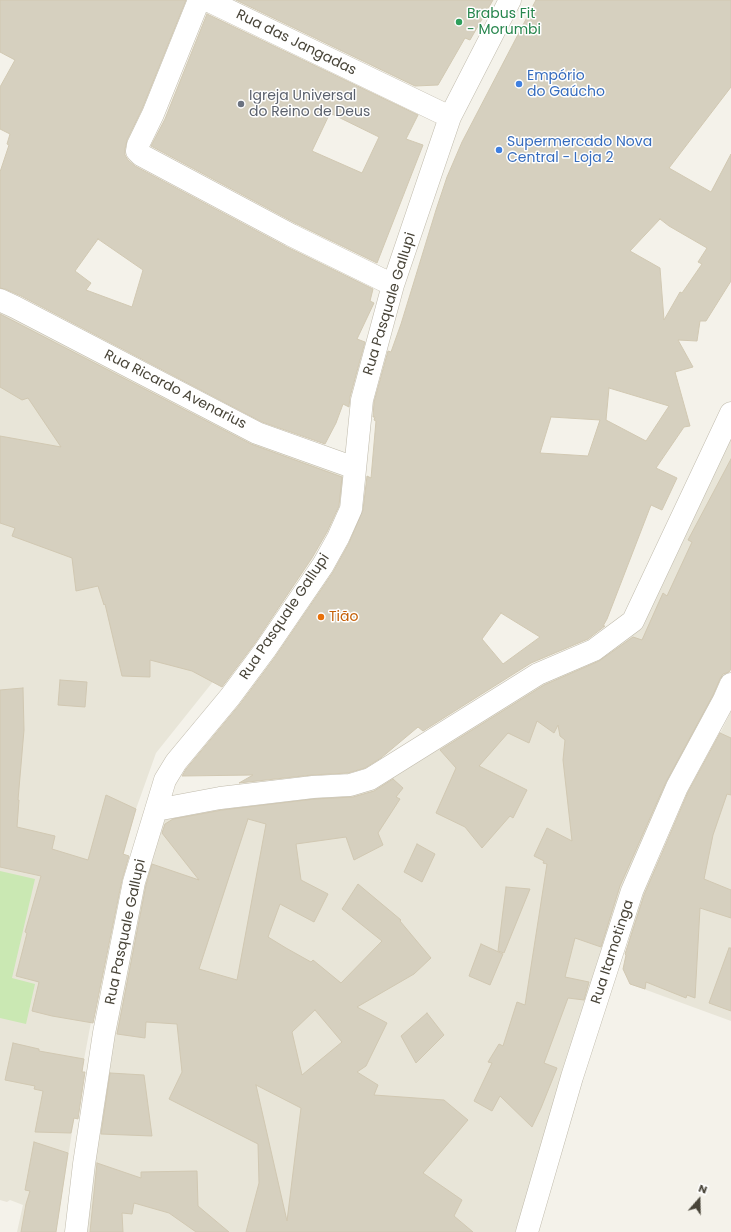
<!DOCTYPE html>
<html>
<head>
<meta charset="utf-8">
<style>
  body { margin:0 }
  #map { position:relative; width:731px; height:1232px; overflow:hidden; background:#f4f2ea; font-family:Poppins,sans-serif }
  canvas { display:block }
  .north { position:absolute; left:679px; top:1180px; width:40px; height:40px; -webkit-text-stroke:3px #fff; paint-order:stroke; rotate:20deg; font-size:11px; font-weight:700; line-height:16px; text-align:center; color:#484438 }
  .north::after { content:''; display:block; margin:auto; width:14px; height:18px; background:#484438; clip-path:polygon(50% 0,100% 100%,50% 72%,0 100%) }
</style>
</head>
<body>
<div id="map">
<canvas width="731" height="1232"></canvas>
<div class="north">N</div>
</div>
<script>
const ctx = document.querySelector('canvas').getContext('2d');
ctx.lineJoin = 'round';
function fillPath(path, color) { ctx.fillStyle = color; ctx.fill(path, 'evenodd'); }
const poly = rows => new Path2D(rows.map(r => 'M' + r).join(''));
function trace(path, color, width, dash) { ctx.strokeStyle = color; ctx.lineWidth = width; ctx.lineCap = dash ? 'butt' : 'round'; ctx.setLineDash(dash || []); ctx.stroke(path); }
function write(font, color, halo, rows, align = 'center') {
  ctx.font = font + ' Poppins,sans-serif'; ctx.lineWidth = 3; ctx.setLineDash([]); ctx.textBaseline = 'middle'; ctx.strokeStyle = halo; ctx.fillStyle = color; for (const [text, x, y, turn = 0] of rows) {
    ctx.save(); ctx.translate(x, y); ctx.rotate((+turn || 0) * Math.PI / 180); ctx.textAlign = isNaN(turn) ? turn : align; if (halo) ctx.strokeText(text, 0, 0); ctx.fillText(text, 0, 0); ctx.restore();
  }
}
const residential = poly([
  [0,309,148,387,185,409,226,427,348,469,339,504,303,569,156,753,136,809,120,868,82,1070,56,1232,17,1232,23,1205,10,1200,7,1202,0,1200],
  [731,436,731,667,596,985,515,1232,83,1232,99,1097,157,826,167,815,400,770,439,749,498,710,642,626],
  [731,711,731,1021,630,984,623,969,635,909]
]);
const green = poly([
  [0,871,35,879,12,978,35,984,26,1024,0,1018]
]);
const building = poly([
  [0,0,186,0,142,109,127,140,125,149,125,155,128,160,135,166,285,246,373,289,370,301,374,303,357,339,365,342,350,397,349,407,343,404,336,423,325,444,262,422,21,296,5,289,0,288,0,172,9,145,7,144,10,134,0,129,0,87,15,60,0,52,0,0],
  [98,239,143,270,132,307,86,290,91,283,75,271,98,239],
  [236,0,493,0,470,40,465,38,438,85,415,86,236,0],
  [536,0,731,0,731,87,669,168,711,192,731,154,731,281,706,321,700,321,697,341,678,340,693,367,675,372,690,426,684,427,656,468,677,478,662,510,651,505,607,619,603,626,605,626,588,639,531,663,423,731,418,727,381,758,365,768,348,773,312,775,239,783,253,775,182,776,186,769,240,704,275,657,333,572,349,543,363,510,367,476,371,478,376,421,374,420,375,417,373,417,374,402,388,351,391,352,401,324,436,210,447,177,462,142,536,0],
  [660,219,669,226,707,248,698,262,702,264,682,293,680,292,664,320,660,268,630,251,660,219],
  [609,388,669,406,646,441,606,420,609,388],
  [551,417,600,420,588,456,540,453,551,417],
  [501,613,540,637,503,664,482,639,501,613],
  [207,14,418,115,406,139,423,145,377,263,297,224,151,146,165,119,207,14],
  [330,113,379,137,362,173,312,151,330,113],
  [0,314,251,444,342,477,339,506,327,532,312,558,255,643,222,687,192,671,150,660,150,677,122,676,105,604,104,605,98,586,76,591,72,558,12,536,15,528,0,523,0,436,61,447,28,398,22,400,0,387,0,314],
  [731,459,731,669,729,672,723,674,720,679,713,695,666,782,620,886,601,947,575,938,565,977,589,982,584,1000,568,998,544,1063,557,1068,541,1108,532,1127,500,1096,492,1111,474,1101,492,1063,488,1062,499,1044,503,1046,517,1002,525,1005,547,864,543,863,544,861,534,856,547,828,572,841,563,760,565,740,560,736,558,725,554,733,537,721,529,743,508,733,479,766,527,790,513,818,510,816,482,848,465,827,436,813,456,768,440,750,544,685,599,661,633,637,642,640,663,593,667,596,692,542,688,540,731,459],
  [60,680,87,682,85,707,58,705,60,680],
  [23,688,24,730,18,800,19,800,17,827,55,836,52,849,88,860,106,795,136,809,123,854,129,856,122,880,93,1023,52,1016,32,1011,39,982,16,976,27,933,25,932,41,876,0,867,0,690,23,688],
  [720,733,731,738,731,795,727,794,713,835,704,879,731,890,731,918,700,908,695,998,687,995,686,998,646,982,645,989,630,984,623,969,626,955,625,954,644,895,688,792,720,733],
  [393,779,403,788,396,797,400,799,378,833,383,845,354,860,346,837,296,844,301,880,328,894,314,922,280,904,268,937,286,948,311,962,313,960,341,983,382,941,342,909,358,884,401,920,400,921,431,958,414,974,357,1007,387,1023,366,1066,357,1072,378,1085,374,1095,444,1100,468,1120,423,1173,462,1200,454,1216,473,1232,246,1232,259,1183,258,1144,169,1099,182,1072,177,1024,146,1022,145,1038,117,1034,146,885,152,864,199,880,162,833,165,824,173,819,222,810,314,799,353,797,374,791,393,779],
  [248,819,266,824,237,980,199,969,248,819],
  [315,1010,342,1042,302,1075,292,1032,315,1010],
  [256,1085,301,1108,287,1221,271,1151,256,1085],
  [417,844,435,854,422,882,404,872,417,844],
  [506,887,530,889,504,953,498,951,506,887],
  [481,944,503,954,490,985,469,976,481,944],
  [729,948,731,948,731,1011,709,1003,729,948],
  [427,1013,444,1035,416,1063,401,1036,427,1013],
  [13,1043,39,1049,39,1051,84,1059,82,1072,85,1072,78,1119,74,1118,71,1133,35,1132,43,1091,34,1089,35,1086,5,1080,13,1043],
  [110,1073,144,1075,152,1136,101,1134,110,1073],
  [34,1142,68,1153,56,1232,21,1232,26,1204,30,1191,25,1190,34,1142],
  [97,1163,141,1178,141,1172,197,1171,198,1206,229,1232,196,1232,169,1213,134,1203,132,1214,122,1213,123,1232,90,1232,97,1163]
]);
const minor = poly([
  [199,0,153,114,138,145,137,151,141,155,291,235,393,285],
  [207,0,450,117],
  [0,300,15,307,257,433,355,468],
  [156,810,220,798,313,787,350,785,370,779,538,674,594,650,633,621,731,413],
  [76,1232,84,1164,104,1033,134,882,165,780,176,762,230,697,265,650,323,565,338,538,351,509,362,400,393,285,450,117,510,0],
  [527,1232,572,1077,632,891,677,787,724,700,731,684]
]);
const markers = [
  [459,22,4,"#2e9e5b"],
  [519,84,4,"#3f7fe0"],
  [241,104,4,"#6b7280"],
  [499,150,4,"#3f7fe0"],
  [321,617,4,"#e8710a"]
];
const leisureNames = [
  ["Brabus Fit",467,14],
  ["- Morumbi",467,30]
];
const streetNames = [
  ["Rua das Jangadas",296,43,26],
  ["Rua Pasquale Gallupi",390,304,-73],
  ["Rua Ricardo Avenarius",175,390,27],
  ["Rua Pasquale Gallupi",285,617,-56],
  ["Rua Pasquale Gallupi",126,932,-78],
  ["Rua Itamotinga",613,952,-72]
];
const shopNames = [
  ["Empório",527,76],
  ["do Gaúcho",527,92],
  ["Supermercado Nova",507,142],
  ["Central - Loja 2",507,158]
];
const worshipNames = [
  ["Igreja Universal",249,96],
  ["do Reino de Deus",249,112]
];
const foodNames = [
  ["Tião",329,617]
];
fillPath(residential, '#e8e5d8');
fillPath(green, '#cae8b3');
fillPath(building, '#d6d0bf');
trace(building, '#d1c8b2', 1);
trace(minor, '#c0bbac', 23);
trace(minor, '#fff', 22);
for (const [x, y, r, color] of markers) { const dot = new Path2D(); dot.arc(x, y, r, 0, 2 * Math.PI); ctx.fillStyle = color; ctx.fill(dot); trace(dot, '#fff', 1.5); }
write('14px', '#27864d', '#fff', leisureNames, 'left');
write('14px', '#484438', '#fff', streetNames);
write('14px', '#366cbe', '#fff', shopNames, 'left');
write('14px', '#5b616d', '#fff', worshipNames, 'left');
write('14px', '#c56008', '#fff', foodNames, 'left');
</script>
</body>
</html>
